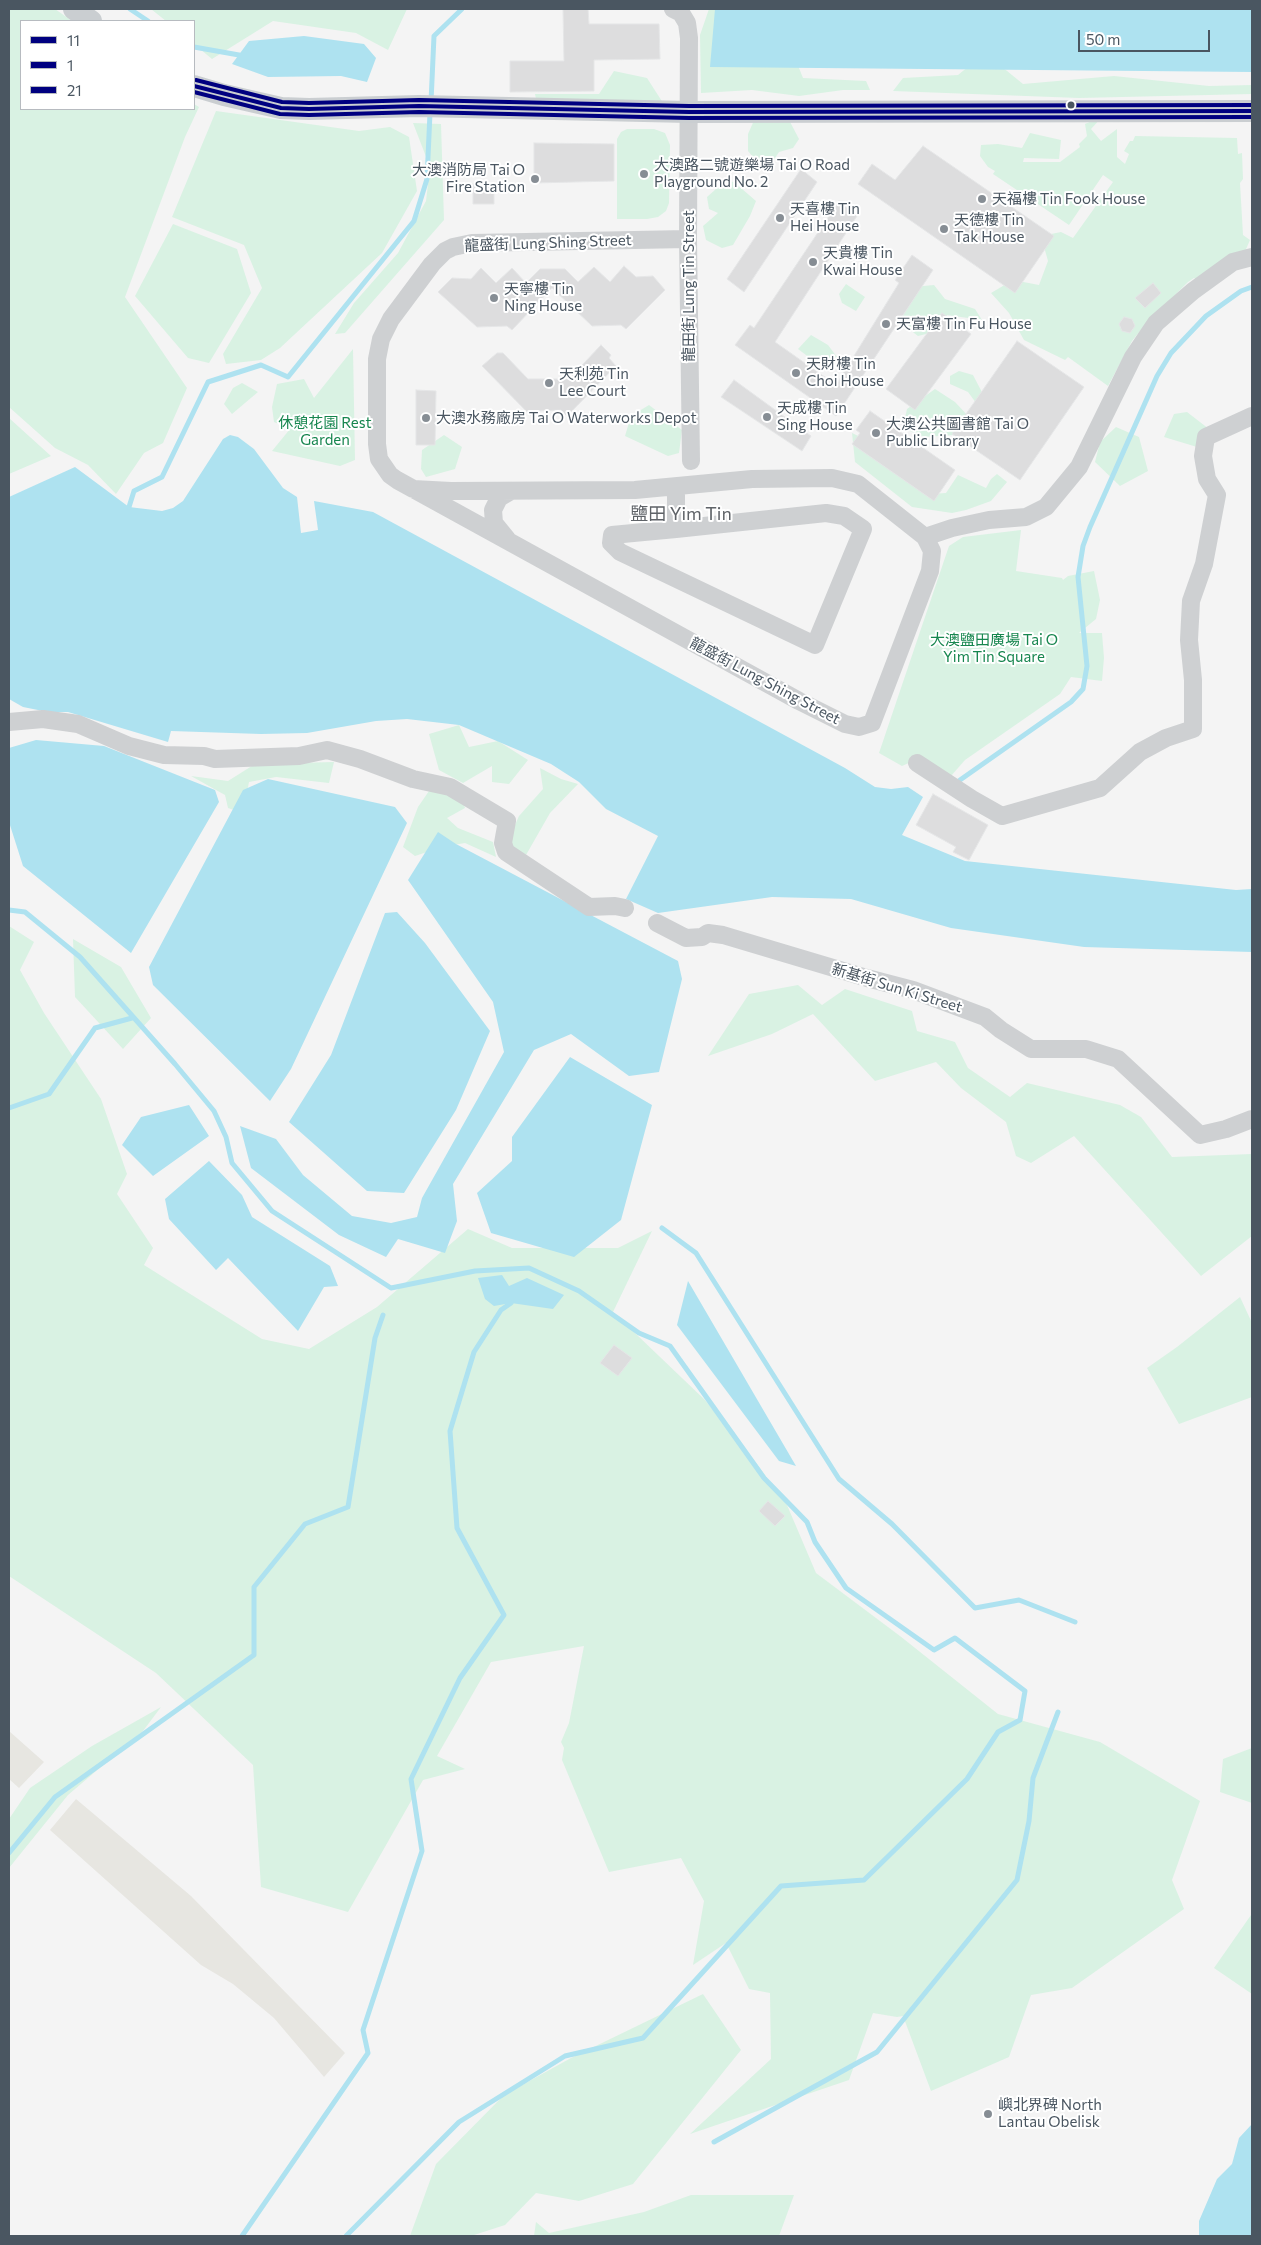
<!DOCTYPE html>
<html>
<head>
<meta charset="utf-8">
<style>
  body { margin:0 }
  #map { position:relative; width:1261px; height:2245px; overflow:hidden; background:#f4f4f4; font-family:Commissioner,sans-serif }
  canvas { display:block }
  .frame { position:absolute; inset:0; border:10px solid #4a5661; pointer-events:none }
  .legend { position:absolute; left:20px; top:20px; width:175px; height:90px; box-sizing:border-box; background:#fff; border:1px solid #b7bbc0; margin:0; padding:6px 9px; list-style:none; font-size:15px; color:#4a5661 }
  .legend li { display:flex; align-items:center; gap:10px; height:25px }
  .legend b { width:25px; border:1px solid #b7bbc0 }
  .scale { position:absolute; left:1078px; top:30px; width:132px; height:22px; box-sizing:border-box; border:2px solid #4a5661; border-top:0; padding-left:6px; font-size:15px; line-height:18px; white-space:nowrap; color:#4a5661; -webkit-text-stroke:4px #fff; paint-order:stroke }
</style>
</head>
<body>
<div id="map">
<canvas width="1261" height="2245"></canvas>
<div class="frame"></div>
<ul class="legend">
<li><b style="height:6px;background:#000080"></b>11</li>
<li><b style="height:6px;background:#000080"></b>1</li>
<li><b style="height:6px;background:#000080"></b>21</li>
</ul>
<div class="scale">50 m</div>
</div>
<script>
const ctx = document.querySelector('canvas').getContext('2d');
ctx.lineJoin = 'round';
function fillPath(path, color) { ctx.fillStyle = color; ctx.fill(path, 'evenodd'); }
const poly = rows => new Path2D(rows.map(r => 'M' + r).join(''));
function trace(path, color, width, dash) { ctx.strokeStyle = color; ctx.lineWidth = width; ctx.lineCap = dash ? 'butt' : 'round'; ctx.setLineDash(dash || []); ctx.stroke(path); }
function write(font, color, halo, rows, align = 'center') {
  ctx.font = font + ' Commissioner,"Noto Sans SC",sans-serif'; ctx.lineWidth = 4; ctx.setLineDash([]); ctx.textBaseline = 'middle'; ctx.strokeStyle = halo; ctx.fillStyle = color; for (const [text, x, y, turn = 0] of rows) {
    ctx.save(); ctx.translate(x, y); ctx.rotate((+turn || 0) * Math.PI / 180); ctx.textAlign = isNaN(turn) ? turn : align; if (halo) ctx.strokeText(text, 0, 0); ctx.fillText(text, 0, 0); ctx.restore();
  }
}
const green = poly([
  [9,9,55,9,72,21,21,21,21,109,194,109,194,104,199,107,185,137,125,297,187,388,163,443,144,453,116,494,88,465,55,448,9,407],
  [151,9,407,9,388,50,356,33,273,21,212,59,194,44,194,21,166,21],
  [709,9,726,9,795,58,803,78,866,81,870,90,843,90,799,96,752,90,701,93,700,35],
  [985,53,1023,84,1114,76,1209,86,1252,85,1252,94,1079,98,893,91,903,78,958,75],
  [614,71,647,78,665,106,537,104,535,94,599,94],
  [216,111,359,131,390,127,409,137,417,191,382,253,280,348,261,360,226,364,223,354,262,288,244,245,172,217],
  [756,116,788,118,799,139,793,148,779,152,771,164,758,163,748,151,748,134],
  [1103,116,1091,129,1101,141,1117,129,1117,157,1125,164,1129,154,1124,151,1130,141,1133,141,1135,136,1237,138,1238,154,1242,153,1243,179,1240,183,1243,235,1250,240,1243,256,1198,281,1194,278,1188,282,1145,325,1132,341,1108,386,1068,357,1065,360,1024,340,1009,313,991,293,1013,280,1039,285,1048,261,1041,236,1061,232,1073,238,1113,182,1103,175,1069,225,993,174,995,171,988,167,980,156,981,145,998,144,1022,148,1030,133,1061,140,1059,159,1024,158,1023,162,1060,162,1080,147,1079,144,1087,136,1085,124],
  [413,123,441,124,444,220,345,333,335,334,354,303,398,253,426,201,430,167],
  [627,129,654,129,665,133,670,145,669,203,666,211,658,217,647,219,617,219,617,139,621,132],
  [725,181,734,182,756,201,750,216,733,245,722,248,706,240,703,226,718,213,709,209,707,197],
  [173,224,237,249,251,293,209,363,188,358,135,296],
  [846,284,865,297,856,311,842,303,839,294],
  [934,285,945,299,975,309,982,320,947,315,938,331,918,336,892,316,913,287],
  [811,335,828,345,837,357,822,367,798,349],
  [353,349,355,460,340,466,272,451,290,429,274,422,272,407,277,384,304,379,314,398],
  [959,371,973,375,985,398,979,407,968,392,950,384,950,376],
  [242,383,258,392,232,414,224,404,233,388],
  [935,389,955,402,970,418,953,435,924,437,903,428,907,409],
  [649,405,682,430,679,453,668,456,625,436,631,416],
  [1187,412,1209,429,1197,447,1164,437,1174,414],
  [9,418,51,456,9,474],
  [1116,427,1139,437,1148,471,1120,486,1095,462,1100,442],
  [852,433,869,441,931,494,946,493,958,475,986,488,991,479,997,474,1007,482,991,501,966,510,952,513,912,507,855,462],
  [444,435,462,447,455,469,426,477,421,469,422,450],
  [1021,530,1016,571,1062,578,1063,580,1068,576,1094,571,1100,600,1096,619,1079,633,1102,633,1104,658,1102,681,1071,677,1060,694,965,760,951,776,920,758,902,766,879,753,949,546,963,537],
  [459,725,469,747,498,741,528,760,509,784,492,782,492,766,463,783,439,770,429,734],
  [334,762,329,783,276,777,249,782,243,813,228,808,225,795,191,776,228,781,255,764],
  [540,768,561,779,578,784,550,813,526,855,510,845,511,834,519,816,543,789],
  [457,785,465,808,447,818,458,828,493,842,496,857,465,843,442,847,415,856,403,847,418,807,429,791],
  [9,926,34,942,20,970,44,1013,101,1099,127,1174,117,1194,153,1248,144,1265,262,1339,309,1349,377,1307,468,1229,512,1248,618,1248,652,1231,613,1312,705,1400,754,1460,787,1505,816,1573,900,1636,998,1714,1100,1742,1200,1801,1172,1880,1184,1909,1072,1988,1031,1995,1009,2057,931,2091,903,2016,897,2017,873,2013,849,2080,690,2134,771,2059,770,1993,749,1989,726,1943,693,1965,704,1901,681,1858,609,1872,562,1760,564,1748,561,1742,569,1723,584,1646,491,1662,437,1756,465,1769,423,1780,348,1912,261,1887,253,1765,156,1673,9,1576],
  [73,939,121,967,151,1018,123,1049,75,997],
  [798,985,822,1005,845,989,912,1011,917,1031,955,1042,968,1068,1010,1097,1027,1083,1120,1105,1141,1117,1172,1157,1252,1154,1252,1236,1201,1276,1074,1136,1031,1163,1016,1156,1006,1122,961,1088,936,1062,875,1081,813,1014,772,1034,708,1056,749,994],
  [1240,1297,1252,1323,1252,1397,1179,1424,1147,1368,1177,1347],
  [161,1707,143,1731,68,1795,9,1868,9,1819,30,1788,92,1746],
  [1252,1748,1252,1803,1220,1792,1223,1759],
  [1251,1915,1252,1915,1252,1994,1214,1968],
  [703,1994,741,2050,633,2184,579,2201,536,2193,505,2225,471,2236,410,2236,436,2164,504,2095,571,2058],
  [691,2195,794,2195,779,2236,534,2236,536,2222,549,2233,644,2212]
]);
const sand = poly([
  [9,1731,44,1762,19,1788,9,1779],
  [76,1799,191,1896,345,2053,324,2077,274,2018,233,1984,201,1965,50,1830]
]);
const water = poly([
  [715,9,1252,9,1252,72,710,67],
  [304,36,364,44,376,58,367,82,341,76,268,77,232,64,249,41],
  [230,435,238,437,254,449,283,488,297,497,301,533,318,530,314,501,373,512,845,768,875,787,891,789,908,787,923,797,902,835,965,861,1236,890,1252,889,1252,952,1084,947,951,928,851,899,772,897,658,913,626,899,658,836,606,809,579,782,551,764,459,725,407,719,376,721,307,733,261,734,171,731,168,742,68,712,48,712,23,707,9,699,9,497,75,467,129,507,162,511,173,508,183,501,223,439],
  [36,740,104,746,215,790,219,802,131,953,23,866,9,822,9,748],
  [268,779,395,807,407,823,291,1069,270,1101,153,985,149,967,243,790],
  [438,832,456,844,678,961,682,979,659,1072,629,1076,571,1034,534,1050,453,1184,457,1221,445,1253,398,1239,386,1257,339,1235,251,1168,240,1126,276,1139,303,1175,352,1216,391,1223,417,1217,422,1198,504,1052,493,1002,408,880],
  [397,912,425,943,490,1031,456,1110,404,1193,367,1191,289,1122,331,1055,385,913],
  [570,1057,652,1105,621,1220,574,1257,491,1233,477,1193,512,1161,512,1137],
  [189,1105,209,1136,153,1176,122,1145,141,1117],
  [209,1161,242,1195,252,1217,330,1266,338,1286,324,1287,298,1331,228,1258,216,1270,169,1219,165,1199],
  [502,1275,509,1286,527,1278,564,1295,553,1309,511,1303,494,1306,485,1299,478,1278],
  [688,1281,796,1466,779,1461,677,1325],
  [1252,2124,1252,2236,1199,2236,1199,2221,1217,2179,1232,2164,1239,2138]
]);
const stream = poly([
  [130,9,148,21],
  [194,47,239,55],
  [431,102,434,36,462,9],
  [129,507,134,491,162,477,208,382,261,365,288,377,414,221,427,179,430,113],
  [960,780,1071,702,1083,689,1087,666,1078,577,1083,546,1090,527,1157,376,1171,353,1206,316,1241,291,1252,287],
  [9,910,25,912,80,957,175,1064,214,1111,226,1137,232,1163,272,1211,391,1288,475,1271,529,1268,579,1291,639,1333,670,1346,764,1478,807,1522,815,1542,846,1588,934,1650,955,1638,1025,1691,1020,1720,998,1732,967,1779,864,1880,781,1886,643,2038,565,2056,459,2122,346,2236],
  [9,1108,49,1094,95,1028,132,1018],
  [662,1228,696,1253,839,1479,892,1524,975,1608,1019,1600,1075,1622],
  [9,1853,55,1797,254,1655,254,1587,305,1524,348,1507,375,1338,383,1315],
  [714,2142,877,2052,1017,1880,1029,1821,1033,1778,1058,1712],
  [242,2236,368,2053,363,2030,422,1851,411,1779,460,1678,504,1615,457,1528,450,1431,474,1352,501,1310,511,1303]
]);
const building = poly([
  [563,9,588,9,589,24,659,24,660,59,594,60,594,91,510,92,510,61,564,61,563,9],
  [534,143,614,144,614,181,534,183,534,143],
  [923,146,1054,236,1015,293,858,184,872,164,895,180,923,146],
  [801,169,817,182,744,292,727,279,801,169],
  [473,184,494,184,494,204,473,204,473,184],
  [839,201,857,216,775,342,836,385,899,283,895,280,912,255,933,270,836,416,735,345,750,325,754,328,839,201],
  [624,266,636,277,653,276,665,290,626,329,621,325,592,326,552,288,512,330,507,326,477,327,438,292,452,278,471,279,481,268,496,283,512,268,526,283,540,269,565,269,578,282,594,267,610,282,624,266],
  [1153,283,1161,293,1145,308,1135,298,1153,283],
  [942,313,971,334,915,410,886,389,942,313],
  [1124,317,1132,319,1135,326,1130,333,1122,331,1119,324,1124,317],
  [1017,341,1084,387,1020,480,952,434,1017,341],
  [601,345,611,355,609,358,616,366,567,416,561,410,537,411,531,416,482,366,497,353,503,353,528,379,569,379,601,345],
  [734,380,811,436,802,451,721,397,734,380],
  [416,390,436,391,435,445,416,445,416,390],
  [870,411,955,470,934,501,852,444,860,433,856,430,870,411],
  [933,794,988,825,969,860,953,852,956,847,916,825,933,794],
  [614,1345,632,1358,618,1376,600,1363,614,1345],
  [768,1501,785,1516,775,1526,759,1511,768,1501]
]);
const minor = poly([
  [673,9,681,13,687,23,689,38,688,239,691,461],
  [676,488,676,529,826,513,844,516,863,529,815,645,620,552,611,543,612,535,676,529],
  [413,489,451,491,635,490,752,479,832,478,858,484,925,537,932,551,930,571,872,723,859,727,845,724,799,701,397,480,390,475,379,459,377,444,377,359,381,339,391,319,432,264,445,251,453,247,472,243,688,239],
  [925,537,952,528,989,520,1026,517,1046,507,1079,467,1133,357,1156,323,1193,291,1233,262,1252,257],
  [507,539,494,523,493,510,499,498,511,491],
  [9,722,43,719,78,724,129,746,164,755,204,756,215,759,299,756,327,750,360,759,413,779,450,787,507,821,503,843,506,852,589,907,615,906,625,908],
  [917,763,972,799,1002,816,1100,788,1140,752,1166,738,1193,729,1193,680,1189,640,1191,601,1204,564,1217,495,1207,479,1203,456,1206,437,1252,416],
  [657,923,686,938,702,937,708,933,723,935,867,978,913,990,985,1017,1001,1030,1031,1049,1086,1049,1118,1059,1200,1135,1226,1129,1252,1119]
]);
const major = poly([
  [74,9,91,21],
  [194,86,224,95,281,108,309,109,419,106,689,112,1252,111]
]);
const bus1 = poly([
  [194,86,281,108,309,109,419,106,689,112,1252,111]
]);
const bus2 = poly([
  [194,92,280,114,309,115,419,112,689,118,1252,117]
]);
const bus3 = poly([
  [196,80,282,102,309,103,419,100,689,106,1252,105]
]);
const markers = [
  [1071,105,4.5,"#4a5661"],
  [644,174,5,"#868d94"],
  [535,179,5,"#868d94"],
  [982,199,5,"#868d94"],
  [780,218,5,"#868d94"],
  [944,229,5,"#868d94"],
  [813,262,5,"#868d94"],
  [494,298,5,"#868d94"],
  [886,324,5,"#868d94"],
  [796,373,5,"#868d94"],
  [549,383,5,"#868d94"],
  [767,417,5,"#868d94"],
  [426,418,5,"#868d94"],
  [876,433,5,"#868d94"],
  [988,2114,5,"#868d94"]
];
const poiNames = [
  ["大澳路二號遊樂場 Tai O Road",654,165],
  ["Playground No. 2",654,182],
  ["大澳消防局 Tai O",525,170,"right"],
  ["Fire Station",525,187,"right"],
  ["天福樓 Tin Fook House",992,199],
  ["天喜樓 Tin",790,209],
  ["Hei House",790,226],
  ["天德樓 Tin",954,220],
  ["Tak House",954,237],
  ["天貴樓 Tin",823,253],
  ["Kwai House",823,270],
  ["天寧樓 Tin",504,289],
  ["Ning House",504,306],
  ["天富樓 Tin Fu House",896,324],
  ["天財樓 Tin",806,364],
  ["Choi House",806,381],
  ["天利苑 Tin",559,374],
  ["Lee Court",559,391],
  ["天成樓 Tin",777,408],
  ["Sing House",777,425],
  ["大澳水務廠房 Tai O Waterworks Depot",436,418],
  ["大澳公共圖書館 Tai O",886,424],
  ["Public Library",886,441],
  ["嶼北界碑 North",998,2105],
  ["Lantau Obelisk",998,2122]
];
const streetNames = [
  ["龍盛街 Lung Shing Street",548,243,-2],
  ["龍田街 Lung Tin Street",689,286,-90],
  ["龍盛街 Lung Shing Street",765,681,28],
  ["新基街 Sun Ki Street",897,988,17]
];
const parkNames = [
  ["休憩花園 Rest",325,423],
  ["Garden",325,440],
  ["大澳鹽田廣場 Tai O",994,640],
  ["Yim Tin Square",994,657]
];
const quarterNames = [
  ["鹽田 Yim Tin",681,514]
];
fillPath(green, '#d9f2e3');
fillPath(sand, '#e7e6e1');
fillPath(water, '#aee2f0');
trace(stream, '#aee2f0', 5);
fillPath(building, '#ddddde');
trace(building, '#e5e6e7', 1);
trace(minor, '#ced0d2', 18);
trace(major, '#caced1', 22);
trace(bus1, '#000080', 4);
trace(bus2, '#000080', 4);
trace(bus3, '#000080', 4);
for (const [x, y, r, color] of markers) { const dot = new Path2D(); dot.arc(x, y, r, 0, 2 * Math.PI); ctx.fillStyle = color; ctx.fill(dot); trace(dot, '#fff', 2); }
write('15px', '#4a5661', '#fff', poiNames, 'left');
write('15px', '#4a5661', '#fff', streetNames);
write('15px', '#17864f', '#fff', parkNames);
write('18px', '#5f6368', '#fff', quarterNames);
</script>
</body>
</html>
